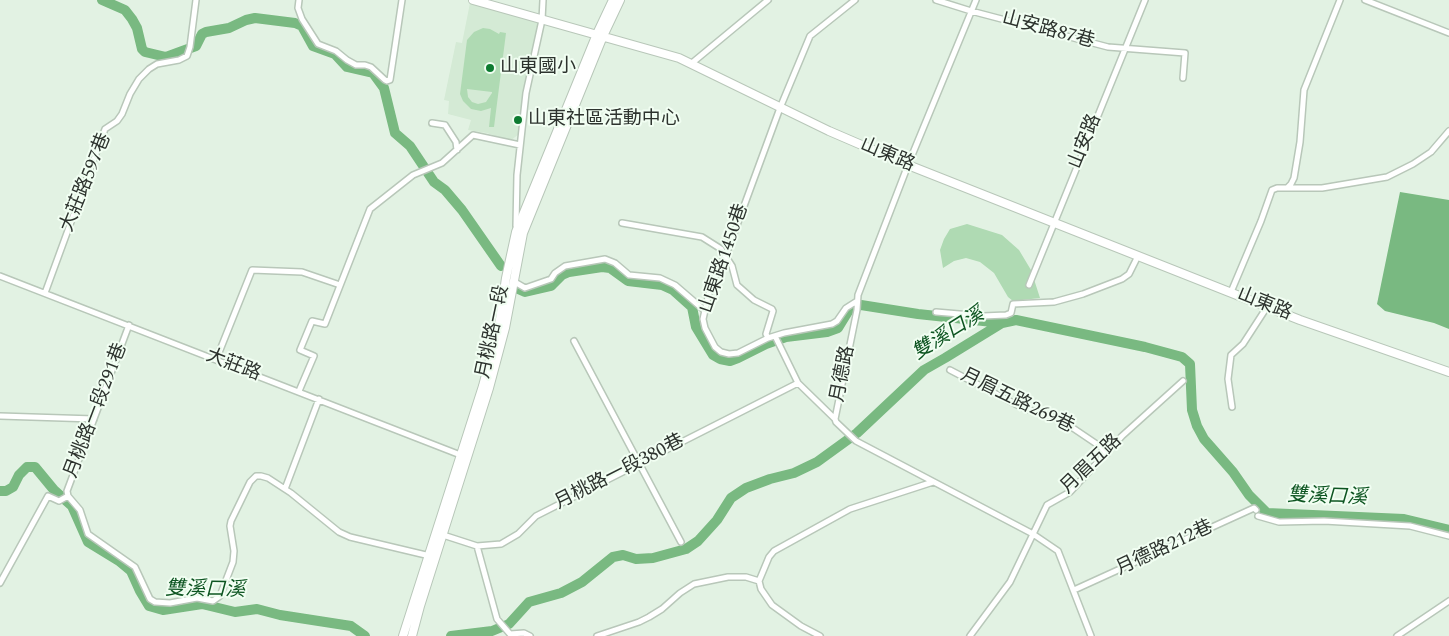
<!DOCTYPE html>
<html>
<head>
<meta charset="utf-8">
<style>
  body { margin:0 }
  canvas { display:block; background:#e2f2e3 }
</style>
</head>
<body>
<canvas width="1449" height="636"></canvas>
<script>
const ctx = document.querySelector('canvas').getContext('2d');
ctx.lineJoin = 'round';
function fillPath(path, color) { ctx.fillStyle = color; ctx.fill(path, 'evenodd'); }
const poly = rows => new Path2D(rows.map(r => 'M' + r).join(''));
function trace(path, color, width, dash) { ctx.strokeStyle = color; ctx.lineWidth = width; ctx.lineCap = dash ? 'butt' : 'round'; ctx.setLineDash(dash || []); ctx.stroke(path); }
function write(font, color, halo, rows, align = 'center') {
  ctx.font = font + ' Spectral,"Noto Sans TC",serif'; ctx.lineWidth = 4; ctx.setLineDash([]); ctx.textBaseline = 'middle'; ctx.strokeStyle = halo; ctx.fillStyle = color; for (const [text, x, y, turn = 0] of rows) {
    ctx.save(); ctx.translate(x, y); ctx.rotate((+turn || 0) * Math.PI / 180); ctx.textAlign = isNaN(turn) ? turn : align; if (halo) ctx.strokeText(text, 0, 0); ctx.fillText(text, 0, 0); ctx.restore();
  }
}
const built = poly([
  [470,3,538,21,524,94,519,134,510,141,487,133,468,130,471,120,448,114,449,101,444,100,456,42,462,43]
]);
const green = poly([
  [483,28,490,29,499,34,500,32,506,33,494,127,489,127,491,108,481,111,471,109,463,101,460,94,467,40,474,32],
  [467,89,492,92,492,93,486,102,478,104,472,102,468,97],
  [967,224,1002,235,1019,250,1031,270,1040,298,1013,301,1008,297,994,273,980,262,966,258,954,261,943,268,940,250,944,239,950,229]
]);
const water = poly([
  [1400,192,1449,200,1449,329,1434,323,1385,311,1377,304]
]);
const river = poly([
  [102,0,125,10,132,19,137,28,142,49,145,52,166,57,196,46,202,34,206,32,229,28,246,20,255,18,295,23,302,26,313,46,335,54,347,67,373,73,384,88,395,133,410,146,434,182,445,190,462,210,501,266],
  [516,288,525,292,551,286,562,275,569,272,602,267,610,268,628,281,662,285,673,290,692,307,696,327,713,355,720,359,730,361,738,358,766,344,786,337,827,332,838,328,849,310,854,307,861,305,918,314,1002,323],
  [0,491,6,491,13,487,19,475,27,467,35,467,54,490,72,506,88,542,119,561,131,571,140,591,149,606,163,610,202,604,235,612,257,609,280,615,351,626,365,636],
  [451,636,492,631,509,624,529,602,561,593,582,582,613,557,623,555,636,559,653,558,686,549,698,541,717,520,731,498,746,488,770,479,794,473,817,462,857,433,924,370,945,358,1002,323,1016,320,1145,347,1182,357,1190,364,1192,410,1197,426,1204,439,1233,472,1249,495,1267,513,1404,519,1449,530]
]);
const street = poly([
  [299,0,298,8,302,19,318,44,336,51,347,60,356,65,365,65,371,67,385,80,387,81,390,80,402,0],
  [855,0,810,36,780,108,726,255,717,271,709,293,703,319,705,328,715,347,721,352,729,354,738,353,768,338,784,333,832,324,837,321,846,308,857,301],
  [936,0,971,11,1108,47,1185,53,1183,78],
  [1365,0,1449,33],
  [692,63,768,0],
  [432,123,445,125,456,142,457,150],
  [1288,188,1322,188,1387,177,1413,164,1431,152,1449,131],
  [622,223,702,237,721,249,732,266,737,285,754,300,772,309,773,311,766,334,768,338],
  [516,226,517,175,526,93,542,20,543,0],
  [0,276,463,456],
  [513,281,525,288,551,279,555,273,565,266,605,259,615,263,629,275,660,278,675,285,704,310],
  [1029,285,1145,0],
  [1231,292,1261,221,1272,190,1277,188,1287,188,1291,184,1294,178,1300,142,1304,90,1340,0],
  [45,293,105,129,117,121,122,114,130,94,139,79,149,69,157,64,179,60,187,56,190,47,196,0],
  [936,312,983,316,1006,315,1011,313,1013,304,1054,302,1083,294,1122,279,1129,274,1138,256],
  [129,325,67,491,68,496,80,510,88,534,135,567,150,599,155,602,170,603,197,598,213,601,220,596,233,562,234,551,230,526,231,521,250,482,256,476,261,476,268,478,291,493,339,532,350,537,430,556],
  [775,336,798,383,835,419,836,422,856,441,1033,534,1058,551,1091,636],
  [574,341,681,542],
  [216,360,252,270,302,272,340,285],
  [950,370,1023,408,1056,418,1064,422,1101,447,1107,454],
  [299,391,314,356,300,350,312,321,325,324,370,209,413,175,442,163,473,135,520,145],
  [1232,407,1228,379,1231,355,1243,344,1267,307],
  [0,416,94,419],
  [835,419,857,310,858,295,908,165,976,0],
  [285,489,319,399],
  [1258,516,1279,522,1324,521,1410,526,1449,536],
  [443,535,477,546,501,544,518,534,536,516,798,383],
  [477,546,497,619,510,634,524,633,530,636],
  [759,581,769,557,774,551,850,509,933,482],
  [759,581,761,589,772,605,801,626,820,636],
  [0,583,48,496,59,501,68,496],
  [1074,590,1254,508,1256,510],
  [597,636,639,622,649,617,662,609,680,593,694,584,728,577,746,577,759,581],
  [970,636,1010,582,1047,505,1070,492,1122,436,1183,381],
  [1397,636,1449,601]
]);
const secondary = poly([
  [473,0,679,58,829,131,908,165,1300,320,1449,372],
  [403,636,483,386,499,326,506,278,516,232,597,34,613,0],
  [412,636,420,606,489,388,505,328,523,233,603,36,620,0]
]);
const markers = [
  [490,68,5,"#0d7b30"],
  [518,120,5,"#0d7b30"]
];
const streetNames = [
  ["山安路87巷",1048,31,15],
  ["山安路",1086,142,-68],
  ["山東路",887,156,23],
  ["大莊路597巷",87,183,-68],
  ["山東路1450巷",725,259,-71],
  ["山東路",1264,305,22],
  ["月桃路一段",494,332,-78],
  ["大莊路",233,366,21],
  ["月德路",844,374,-79],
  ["月眉五路269巷",1017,402,26],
  ["月桃路一段291巷",97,411,-69],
  ["月眉五路",1092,465,-44],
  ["月桃路一段380巷",620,473,-27],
  ["月德路212巷",1165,549,-25]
];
const poiNames = [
  ["山東國小",500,68],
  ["山東社區活動中心",528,120]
];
const waterNames = [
  ["雙溪口溪",949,335,-32],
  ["雙溪口溪",1327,498,2],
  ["雙溪口溪",205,591,1]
];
fillPath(built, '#d4ead5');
fillPath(green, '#afdab3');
fillPath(water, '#79b981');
trace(river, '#79b981', 10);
trace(street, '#b8c7b9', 8);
trace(secondary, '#b8c7b9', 10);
trace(street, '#fff', 5);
trace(secondary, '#fff', 8);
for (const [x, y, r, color] of markers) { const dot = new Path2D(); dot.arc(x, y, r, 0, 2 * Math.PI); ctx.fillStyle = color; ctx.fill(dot); trace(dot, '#f1fef2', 2); }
write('19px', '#2d332e', '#f1fef2', streetNames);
write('19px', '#2d332e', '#f1fef2', poiNames, 'left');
write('italic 20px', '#0d5521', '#f1fef2', waterNames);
</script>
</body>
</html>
